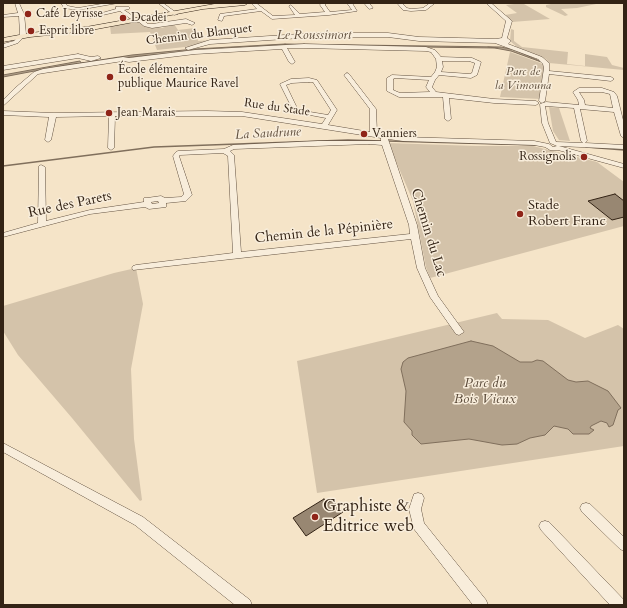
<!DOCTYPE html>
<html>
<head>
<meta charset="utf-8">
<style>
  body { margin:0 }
  #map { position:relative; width:627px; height:608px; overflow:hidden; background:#f5e4c8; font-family:Cardo,serif }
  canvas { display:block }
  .frame { position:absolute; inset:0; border:4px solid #332315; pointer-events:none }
</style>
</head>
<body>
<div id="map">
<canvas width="627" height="608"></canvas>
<div class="frame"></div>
</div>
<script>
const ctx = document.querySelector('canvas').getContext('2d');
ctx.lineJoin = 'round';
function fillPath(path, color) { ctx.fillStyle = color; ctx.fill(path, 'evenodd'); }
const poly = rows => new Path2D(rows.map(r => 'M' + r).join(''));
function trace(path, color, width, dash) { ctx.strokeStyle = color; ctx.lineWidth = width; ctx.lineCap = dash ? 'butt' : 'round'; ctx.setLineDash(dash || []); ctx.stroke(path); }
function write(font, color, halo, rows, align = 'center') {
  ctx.font = font + ' Cardo,serif'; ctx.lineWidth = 3; ctx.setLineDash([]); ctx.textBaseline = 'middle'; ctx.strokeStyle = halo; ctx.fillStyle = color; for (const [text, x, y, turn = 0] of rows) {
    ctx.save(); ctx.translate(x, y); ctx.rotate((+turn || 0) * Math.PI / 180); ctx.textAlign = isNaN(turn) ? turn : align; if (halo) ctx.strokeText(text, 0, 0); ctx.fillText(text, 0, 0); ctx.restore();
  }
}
const green = poly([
  [522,3,531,3,524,4,550,19,512,22,505,15,517,13,506,5],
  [567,3,601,3,577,8,561,9,568,15,565,16,546,7,546,5,551,4],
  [138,22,162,28,174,24,178,30,195,28,198,41,213,40,194,46,157,50,150,32,111,34,110,26],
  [511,29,514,30,514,41,522,47,568,52,567,64,585,66,585,54,607,57,612,65,624,68,624,70,549,63,546,59,517,47,510,41],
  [510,52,543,64,545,68,540,99,500,97],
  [549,107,559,108,570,141,559,140,553,131],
  [388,143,476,146,533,146,597,162,624,182,624,226,430,278,426,267,413,201],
  [136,268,143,304,131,369,134,439,142,500,140,501,72,418,18,355,3,331,3,306,114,273],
  [497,313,502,319,548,320,585,338,618,325,624,329,624,446,317,493,297,361]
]);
const water = poly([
  [285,44,501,47,515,50,544,63,511,51,495,48,276,45,140,56,66,65,3,77,3,75,80,61,81,63,132,55,195,49,285,44],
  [471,341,493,346,520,362,532,362,537,360,543,361,568,380,576,382,588,381,608,391,621,408,618,410,613,425,609,427,607,423,601,421,591,426,590,428,594,430,589,434,573,434,568,429,554,426,545,435,530,438,517,444,502,445,469,439,421,444,412,435,412,431,404,422,406,391,401,369,403,362,408,358,471,341]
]);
const streamFar1 = poly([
  [488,47,498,48]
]);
const stream = poly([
  [387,141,536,145],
  [586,147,624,150],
  [3,166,154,147,348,140,382,141]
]);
const building = poly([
  [615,194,624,201,624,217,612,220,588,201,615,194],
  [324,499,327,503,332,500,343,512,306,536,293,518,324,499]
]);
const minor = poly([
  [15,3,19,3,24,14,26,34,18,43,3,48,3,44,14,41,20,34,19,16,3,17,3,15,18,13,15,3],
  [61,3,65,3,68,6,78,8,107,3,118,3,78,10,64,8,61,3],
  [158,3,163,3,178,14,174,15,158,3],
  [251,3,256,3,273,16,295,15,289,6,291,5,300,14,325,12,320,5,321,3,326,3,325,5,330,12,352,10,347,3,352,3,357,11,329,15,272,19,261,11,224,16,222,21,218,20,220,14,257,9,251,3],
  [364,3,369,3,373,8,369,9,364,3],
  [397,3,402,3,407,8,411,9,423,8,430,3,435,3,426,10,411,11,403,10,397,3],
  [486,3,491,3,512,21,507,38,511,41,508,44,542,57,549,63,549,71,611,77,614,79,611,81,549,74,545,101,542,103,539,101,544,68,543,64,538,59,495,43,419,41,388,37,315,37,210,44,188,50,185,48,210,40,315,33,388,33,419,37,496,39,502,38,506,21,486,3],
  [116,7,129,7,129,9,124,10,139,20,143,20,148,24,152,24,186,19,195,23,192,25,186,23,152,28,144,26,139,22,135,22,120,11,90,18,88,17,116,9,116,7],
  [304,44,426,47,435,50,441,57,472,58,481,62,477,75,471,78,439,75,435,80,432,87,436,92,494,99,536,101,539,103,536,105,494,103,449,98,451,119,448,121,445,119,443,97,399,97,387,91,387,78,392,75,431,77,435,72,437,67,436,59,431,52,426,51,304,48,287,48,295,62,292,64,289,62,282,49,195,54,129,62,123,61,44,73,38,74,3,106,3,100,14,89,34,72,43,69,123,57,129,58,195,50,304,44],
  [442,61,469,61,475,63,472,73,470,74,441,72,443,67,442,61],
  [395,78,429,80,426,87,430,92,400,93,393,90,393,79,395,78],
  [78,54,91,57,98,56,101,58,91,61,78,58,3,70,3,66,78,54],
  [347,73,349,74,376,109,377,133,403,137,534,141,549,144,553,147,557,146,550,143,542,123,540,104,546,102,579,105,578,100,573,92,579,88,602,88,614,92,617,96,624,124,624,138,621,136,614,112,580,109,587,141,585,143,624,145,624,149,559,146,624,164,624,168,558,150,550,150,545,147,534,145,403,141,388,139,417,225,425,268,438,296,464,332,459,335,456,334,430,297,417,268,411,239,133,270,132,268,133,266,136,265,233,253,228,156,223,153,180,155,179,156,192,195,186,201,166,203,166,207,149,209,145,207,90,214,3,237,3,233,38,223,39,166,41,165,45,167,46,221,90,210,144,202,144,198,147,198,161,196,165,198,181,197,184,194,173,156,176,152,178,151,224,149,233,145,318,141,381,141,381,138,242,116,115,116,114,148,111,150,108,148,109,116,56,117,51,140,48,142,45,140,49,117,3,115,3,111,53,113,207,111,242,112,322,124,326,118,294,112,280,84,291,79,309,78,317,80,337,110,328,125,370,132,370,109,344,75,347,73],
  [309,82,313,82,331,110,328,115,298,110,286,85,292,83,309,82],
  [579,92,602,92,610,94,613,108,585,105,584,100,579,92],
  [545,106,574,108,581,141,583,143,556,142,548,123,545,106],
  [369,144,382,145,409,225,410,234,241,252,234,155,230,151,234,149,369,144],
  [158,201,159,203,152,204,151,202,158,201],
  [3,443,143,517,250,600,252,605,235,605,135,525,3,452,3,443],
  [418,493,422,494,424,498,421,509,424,523,486,600,488,605,473,605,414,529,409,509,414,494,418,493],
  [586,503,590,504,624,537,624,551,620,549,582,512,580,508,582,504,586,503],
  [545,521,549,522,624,600,624,605,610,605,541,530,539,526,541,522,545,521]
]);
const major = poly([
  [220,3,248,3,245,5,203,9,86,31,30,37,3,42,3,38,30,33,86,27,220,3]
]);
const markers = [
  [28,14,4,"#8f2418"],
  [123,18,4,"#8f2418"],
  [31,31,4,"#8f2418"],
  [110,77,4,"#8f2418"],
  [109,113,4,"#8f2418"],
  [364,134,4,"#8f2418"],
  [584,157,4,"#8f2418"],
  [520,214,4,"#8f2418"],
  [315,517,4,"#8f2418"]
];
const farPoinames = [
  ["Café Leyrisse",36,14],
  ["Dcadei",131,18],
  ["Esprit libre",39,31],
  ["École élémentaire",118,70],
  ["publique Maurice Ravel",118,84],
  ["Jean Marais",117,113],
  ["Vanniers",372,134],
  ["Rossignolis",576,157,"right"]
];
const farStreetnames = [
  ["Chemin du Blanquet",199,35,-7],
  ["Rue du Stade",277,108,8]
];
const farParknames = [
  ["Parc de",523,72],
  ["la Vimouna",523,86]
];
const farWaternames = [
  ["Le Roussimort",314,36],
  ["La Saudrune",268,134,-3]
];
const streetNames = [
  ["Rue des Parets",70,205,-12],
  ["Chemin de la Pépinière",324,232,-6],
  ["Chemin du Lac",428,233,73]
];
const poiNames = [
  ["Stade",528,206],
  ["Robert Franc",528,222]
];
const parkNames = [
  ["Parc du",485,384],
  ["Bois Vieux",485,400]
];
const nearPoinames = [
  ["Graphiste &",323,507],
  ["Editrice web",323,527]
];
fillPath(green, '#d4c3aa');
fillPath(water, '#b3a28b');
trace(water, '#806f5c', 1);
trace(streamFar1, '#806f5c', 1);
trace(stream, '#806f5c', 1.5);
fillPath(building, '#988772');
trace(building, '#332315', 1);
trace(minor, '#645342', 1);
trace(major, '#332315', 1);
fillPath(minor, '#f8eddb');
fillPath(major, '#f5e4c8');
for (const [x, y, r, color] of markers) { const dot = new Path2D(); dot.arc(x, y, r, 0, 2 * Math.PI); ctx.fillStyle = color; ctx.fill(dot); trace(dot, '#f8eddb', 1.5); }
write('12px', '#332315', '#f8eddb', farPoinames, 'left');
write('12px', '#332315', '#f8eddb', farStreetnames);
write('italic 12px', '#5b4b3a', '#f8eddb', farParknames);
write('italic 13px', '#604f3e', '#f8eddb', farWaternames);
write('14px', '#332315', '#f8eddb', streetNames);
write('14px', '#332315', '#f8eddb', poiNames, 'left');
write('italic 14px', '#5b4b3a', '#f8eddb', parkNames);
write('17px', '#332315', '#f8eddb', nearPoinames, 'left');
</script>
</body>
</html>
